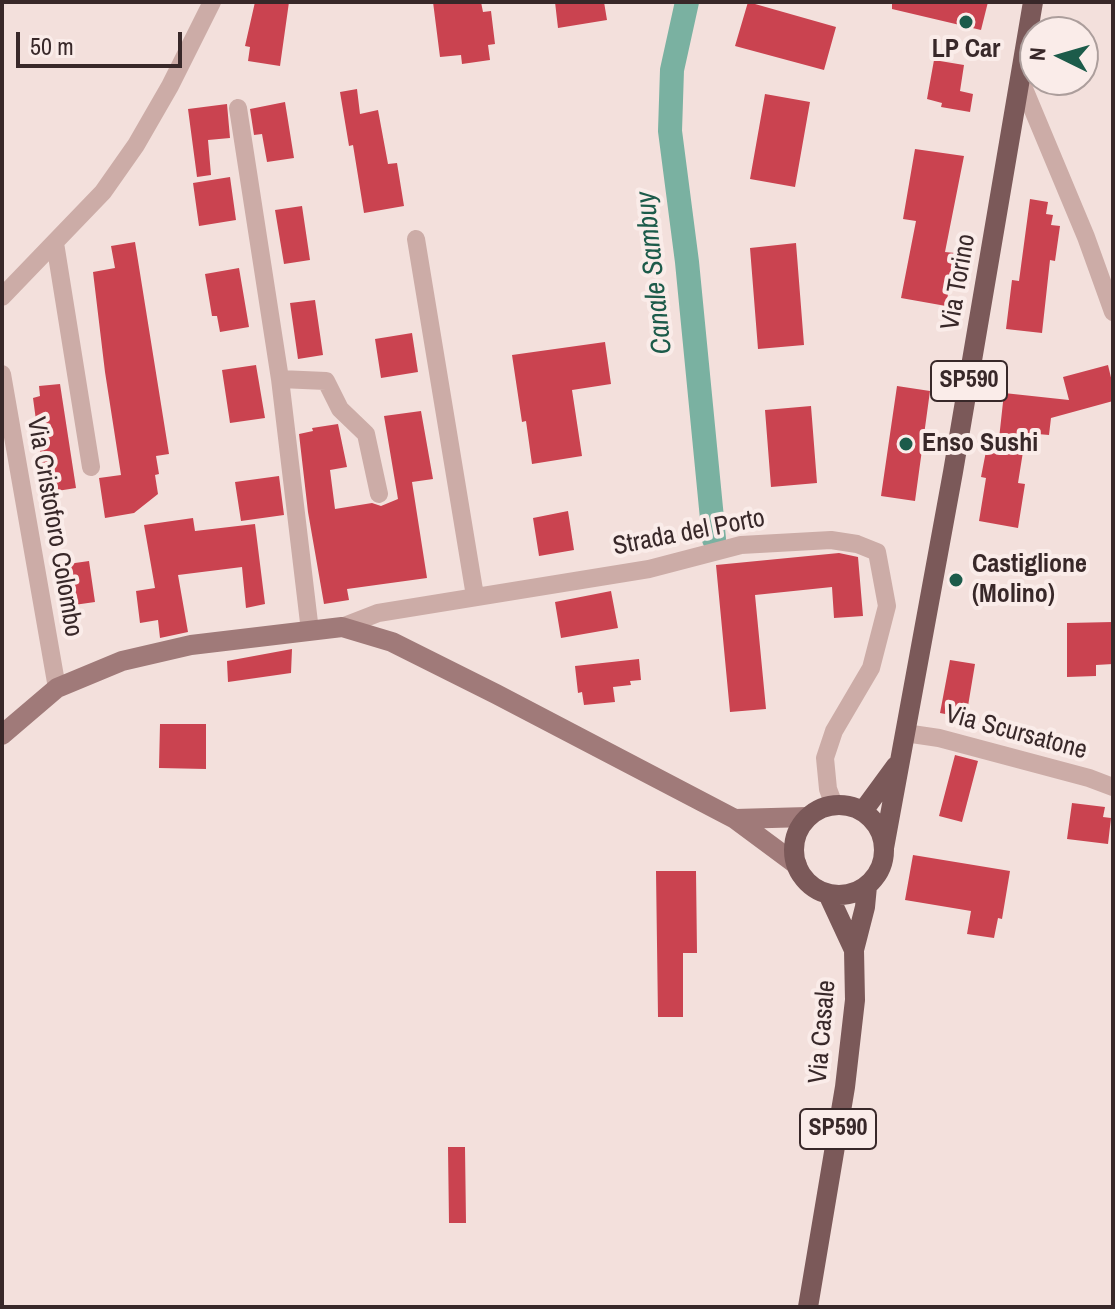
<!DOCTYPE html>
<html>
<head>
<meta charset="utf-8">
<style>
  body { margin:0 }
  #map { position:relative; width:1115px; height:1309px; overflow:hidden; background:#f3e0dc; font-family:"Archivo Narrow",sans-serif }
  canvas { display:block }
  .frame { position:absolute; inset:0; border:4px solid #382829; pointer-events:none }
  .north { position:absolute; left:1019px; top:16px; width:80px; height:80px; box-sizing:border-box; background:#faece9; border:2px solid #ac9e9c; border-radius:50%; rotate:275deg; font-size:22px; font-weight:700; line-height:32px; text-align:center; color:#382829 }
  .north::after { content:''; display:block; margin:auto; width:28px; height:36px; background:#1c5b4a; clip-path:polygon(50% 0,100% 100%,50% 72%,0 100%) }
  .scale { position:absolute; left:16px; top:32px; width:166px; height:36px; box-sizing:border-box; border:4px solid #382829; border-top:0; padding-left:10px; font-size:24px; line-height:28px; white-space:nowrap; color:#382829; -webkit-text-stroke:6px #faece9; paint-order:stroke }
</style>
</head>
<body>
<div id="map">
<canvas width="1115" height="1309"></canvas>
<div class="frame"></div>
<div class="north">N</div>
<div class="scale">50 m</div>
</div>
<script>
const ctx = document.querySelector('canvas').getContext('2d');
ctx.lineJoin = 'round';
const poly = rows => new Path2D(rows.map(r => 'M' + r).join(''));
function trace(path, color, width, dash) { ctx.strokeStyle = color; ctx.lineWidth = width; ctx.lineCap = dash ? 'butt' : 'round'; ctx.setLineDash(dash || []); ctx.stroke(path); }
function fillPath(path, color) { ctx.fillStyle = color; ctx.fill(path, 'evenodd'); }
function write(font, color, halo, rows, align = 'center') {
  ctx.font = font + ' "Archivo Narrow",sans-serif'; ctx.lineWidth = 8; ctx.setLineDash([]); ctx.textBaseline = 'middle'; ctx.strokeStyle = halo; ctx.fillStyle = color; for (const [text, x, y, turn = 0] of rows) {
    ctx.save(); ctx.translate(x, y); ctx.rotate((+turn || 0) * Math.PI / 180); ctx.textAlign = isNaN(turn) ? turn : align; if (halo) ctx.strokeText(text, 0, 0); ctx.fillText(text, 0, 0); ctx.restore();
  }
}
const canal = poly([
  [687,2,672,70,670,131,687,262,714,539]
]);
const building = poly([
  [255,2,289,2,280,66,248,61,250,47,245,46],
  [433,2,481,2,483,12,491,11,495,44,488,45,490,60,462,64,461,55,440,57],
  [555,2,604,2,607,20,558,28],
  [748,2,836,27,824,70,735,46],
  [892,2,988,2,981,30,892,9],
  [934,60,964,65,960,91,973,94,970,112,941,107,942,103,927,99],
  [357,89,360,114,378,110,388,164,397,163,404,206,364,213,353,145,349,146,340,92],
  [765,94,810,102,795,187,750,179],
  [285,102,294,158,267,162,262,134,254,135,250,109],
  [227,104,230,138,208,140,211,175,197,177,188,109],
  [915,149,964,156,945,252,955,253,946,306,901,298,916,221,903,219],
  [230,177,236,220,199,226,193,183],
  [1030,199,1048,202,1046,214,1053,215,1051,225,1060,226,1055,261,1050,260,1042,333,1006,329,1012,280,1019,281],
  [302,206,310,260,284,264,275,210],
  [135,242,169,454,156,456,159,474,155,475,158,494,134,513,105,518,99,478,121,475,105,372,93,272,115,268,111,246],
  [796,243,804,345,758,349,750,248],
  [239,268,249,327,220,332,217,316,212,316,205,274],
  [315,300,323,355,298,359,290,303],
  [412,333,418,372,381,378,375,339],
  [605,342,611,384,572,390,582,456,532,464,526,421,522,422,512,355],
  [256,365,265,418,230,423,222,370],
  [1108,365,1113,386,1113,401,1051,418,1049,435,1026,433,1018,483,1025,484,1018,528,979,521,986,478,981,477,987,446,998,448,1004,393,1069,400,1063,377],
  [60,384,76,488,57,491,56,485,45,487,33,398,40,396,39,386],
  [897,386,930,391,915,501,881,496],
  [811,406,817,483,771,487,765,410],
  [421,411,433,479,412,482,427,578,347,589,349,600,324,604,308,512,299,434,313,431,312,428,338,424,347,467,330,470,335,509,372,503,381,506,398,499,384,416],
  [279,476,284,515,241,521,235,482],
  [568,511,574,550,539,556,533,518],
  [193,518,195,531,255,524,265,604,246,608,242,567,178,575,188,632,160,638,158,620,140,623,136,591,155,588,144,525],
  [839,553,858,557,863,616,834,618,832,587,755,595,766,709,730,712,716,565],
  [89,561,95,602,67,606,61,565],
  [611,591,618,628,561,638,555,602],
  [1113,622,1113,664,1096,665,1096,676,1067,677,1067,623],
  [292,649,291,673,228,682,227,661],
  [639,659,641,680,630,681,631,685,613,687,615,702,584,705,582,692,578,693,575,666],
  [950,660,975,664,966,718,940,713],
  [160,724,206,724,206,769,159,768],
  [955,755,978,761,962,822,939,816],
  [1072,803,1105,807,1103,817,1111,818,1108,844,1067,839],
  [913,855,1010,871,1002,919,998,918,994,938,967,934,971,911,905,900],
  [656,871,696,871,697,953,683,953,683,1017,658,1017],
  [448,1147,465,1147,466,1223,449,1223]
]);
const minor = poly([
  [1020,79,1086,237,1113,312],
  [238,108,280,379],
  [416,239,475,596],
  [55,243,91,467],
  [2,297,103,192,136,145,170,86,212,2],
  [2,374,57,688],
  [342,627,378,613,649,569,741,545,831,540,857,544,877,552,887,606,871,668,834,731,825,758,828,789,834,805],
  [310,631,280,379,326,381,340,409,366,434,379,494],
  [905,733,939,738,1089,778,1113,787]
]);
const secondary = poly([
  [2,735,57,688,122,661,191,645,342,627,392,642,496,694,735,819,797,865],
  [735,819,808,817]
]);
const primary = poly([
  '794 850a45 45 0 1 1 90 0a45 45 0 1 1-90 0Z',
  [863,811,896,766],
  [884,848,953,472,1033,2],
  [828,894,854,950],
  [808,1307,845,1087,855,1000,854,950,865,907,867,886]
]);
const markers = [
  [966,22,8,"#1c5b4a"],
  [906,444,8,"#1c5b4a"],
  [956,580,8,"#1c5b4a"]
];
const shields = [
  [969,381,76],
  [838,1129,76]
];
const shieldNames = [
  ["SP590",969,381],
  ["SP590",838,1129]
];
const poiNames = [
  ["LP Car",966,50,"center"],
  ["Enso Sushi",922,444],
  ["Castiglione",972,565],
  ["(Molino)",972,595]
];
const streetNames = [
  ["Via Torino",959,282,-80],
  ["Via Cristoforo Colombo",54,527,80],
  ["Strada del Porto",689,533,-11],
  ["Via Scursatone",1016,733,15],
  ["Via Casale",823,1032,-85]
];
const waterNames = [
  ["Canale Sambuy",655,273,-96]
];
trace(canal, '#7ab1a1', 24);
fillPath(building, '#ca4350');
trace(minor, '#ccaca7', 18);
trace(secondary, '#a07a79', 20);
trace(primary, '#7b5959', 20);
for (const [x, y, r, color] of markers) { const dot = new Path2D(); dot.arc(x, y, r, 0, 2 * Math.PI); ctx.fillStyle = color; ctx.fill(dot); trace(dot, '#faece9', 3); }
for (const [x, y, w] of shields) { const box = new Path2D(); box.roundRect(x - w / 2, y - 20, w, 40, 6); ctx.fillStyle = '#faece9'; ctx.fill(box); trace(box, '#382829', 2); }
write('bold 24px', '#382829', null, shieldNames);
write('bold 26px', '#382829', '#faece9', poiNames, 'left');
write('26px', '#382829', '#faece9', streetNames);
write('italic 28px', '#1c5b4a', '#faece9', waterNames);
</script>
</body>
</html>
